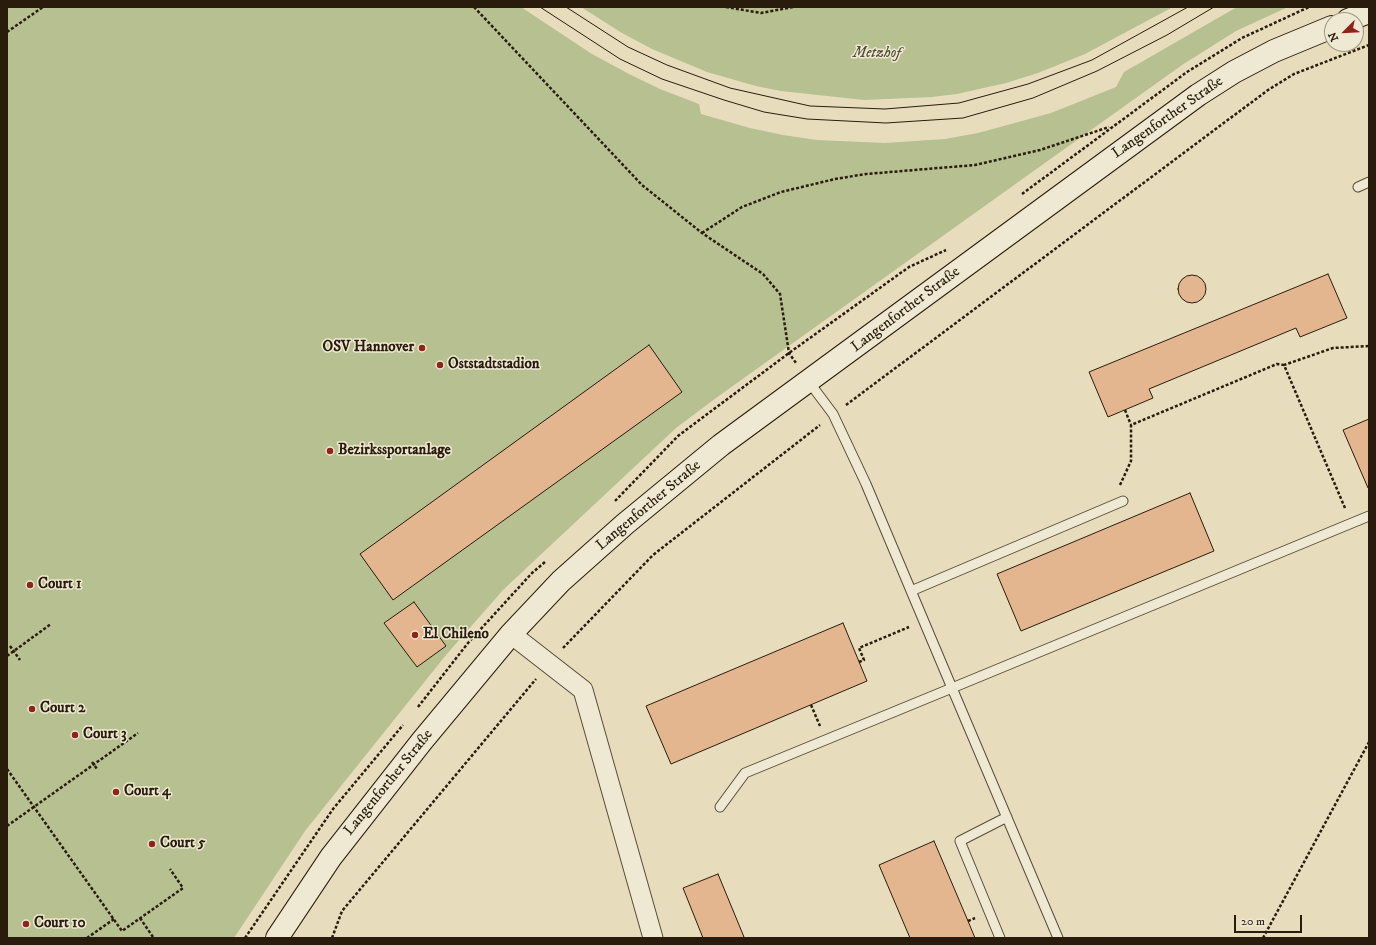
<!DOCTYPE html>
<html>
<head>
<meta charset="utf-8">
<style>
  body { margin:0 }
  #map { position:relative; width:1376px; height:945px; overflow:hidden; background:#e7ddbc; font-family:"IM FELL DW Pica",serif }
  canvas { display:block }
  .frame { position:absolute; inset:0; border:8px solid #291c0c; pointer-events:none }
  .north { position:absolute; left:1324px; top:12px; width:40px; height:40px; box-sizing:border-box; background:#efe9d3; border:1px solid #a09783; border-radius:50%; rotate:246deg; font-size:11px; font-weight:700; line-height:16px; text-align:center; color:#291c0c }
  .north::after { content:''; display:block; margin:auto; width:14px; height:18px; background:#8f2418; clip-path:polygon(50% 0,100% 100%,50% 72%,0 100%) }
  .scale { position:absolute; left:1234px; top:915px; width:68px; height:18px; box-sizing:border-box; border:2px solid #291c0c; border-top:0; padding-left:5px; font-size:12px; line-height:14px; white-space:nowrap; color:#291c0c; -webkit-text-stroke:3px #efe9d3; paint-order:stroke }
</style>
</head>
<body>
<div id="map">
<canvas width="1376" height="945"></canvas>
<div class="frame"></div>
<div class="north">N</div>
<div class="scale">20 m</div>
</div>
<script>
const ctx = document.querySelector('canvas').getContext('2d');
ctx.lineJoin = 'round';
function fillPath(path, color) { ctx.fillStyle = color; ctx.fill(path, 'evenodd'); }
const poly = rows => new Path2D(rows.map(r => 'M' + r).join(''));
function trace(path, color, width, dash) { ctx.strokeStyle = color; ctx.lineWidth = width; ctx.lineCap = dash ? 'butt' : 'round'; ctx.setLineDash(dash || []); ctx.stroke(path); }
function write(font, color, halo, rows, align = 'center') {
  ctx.font = font + ' "IM FELL DW Pica",serif'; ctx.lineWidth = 3; ctx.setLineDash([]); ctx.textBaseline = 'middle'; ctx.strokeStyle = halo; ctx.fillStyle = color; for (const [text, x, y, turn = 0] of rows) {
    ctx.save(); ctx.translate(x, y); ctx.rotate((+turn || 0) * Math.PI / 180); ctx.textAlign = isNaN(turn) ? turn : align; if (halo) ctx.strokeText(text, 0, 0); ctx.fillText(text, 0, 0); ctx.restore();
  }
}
const green = poly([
  [7,7,521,7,592,54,629,74,660,89,699,104,701,114,750,128,783,135,817,140,885,143,945,139,978,133,1051,113,1116,87,1124,72,1237,7,1288,7,1236,31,1182,65,716,398,676,428,503,590,446,655,305,831,234,938,7,938],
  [581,7,1173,7,1085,54,1038,73,1006,83,957,94,932,97,864,100,781,91,756,86,707,72,652,49,622,33]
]);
const building = poly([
  [1328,274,1347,318,1300,337,1296,328,1149,389,1153,398,1108,417,1089,372,1328,274],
  '1178 289a14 14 0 1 1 28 0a14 14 0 1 1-28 0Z',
  [649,345,682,392,393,600,360,554,649,345],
  [1369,419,1369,487,1368,488,1343,430,1369,419],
  [1190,493,1214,551,1021,631,997,574,1190,493],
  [414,602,446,646,417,667,384,623,414,602],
  [843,623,867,681,671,764,646,706,843,623],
  [934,841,968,921,975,938,910,938,879,865,934,841],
  [718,874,744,937,741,938,703,938,683,888,718,874]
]);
const path = poly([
  [474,7,642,185,702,233,763,274,780,294,789,353,796,363],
  [726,7,761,13,793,7],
  [7,32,43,7],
  [1022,194,1187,72,1242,38,1309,7],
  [702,233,742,207,781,192,835,179,866,174,975,165,1040,150,1109,127],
  [846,405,1268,90,1294,74,1369,45],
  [1125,410,1131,425],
  [1120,485,1131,461,1131,425,1277,364,1284,365],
  [615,501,678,436,789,353,909,267,946,250],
  [1345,508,1284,365,1333,348,1369,346],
  [10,646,20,660],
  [563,648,653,555,820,425],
  [7,656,51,624],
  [859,662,864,660,859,648,909,627],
  [811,705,820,726],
  [418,707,468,643,532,573,545,562],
  [92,762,97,769],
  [7,769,122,931,183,888,170,869],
  [7,826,138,733],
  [140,918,153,937],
  [968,921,975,918],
  [87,938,114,919],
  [245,938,333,809,403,725],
  [332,938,342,911,536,679],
  [1263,938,1369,742]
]);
const service = poly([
  [1358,187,1369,182],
  [911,591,1123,501],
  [720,807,745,773,952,688,866,484,833,414,809,382],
  [1000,938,960,841,1007,817],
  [1058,938,952,688,1369,516]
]);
const minor = poly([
  [511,634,583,690,653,938]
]);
const secondary = poly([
  [1348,20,1369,12],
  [277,938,331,857,422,741,511,634,561,581,625,524,721,445,1198,95,1234,72,1274,51,1332,27]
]);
const tram = poly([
  [540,7,620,59,662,79,724,100,764,112,807,119,886,123,963,118,1033,98,1097,71,1167,35,1214,7],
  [566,7,628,47,667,65,730,88,810,106,885,109,959,103,1028,84,1092,60,1188,7]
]);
const markers = [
  [422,348,4,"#8f2418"],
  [440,365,4,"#8f2418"],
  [330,451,4,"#8f2418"],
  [30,585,4,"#8f2418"],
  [415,635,4,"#8f2418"],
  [32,709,4,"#8f2418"],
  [75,735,4,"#8f2418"],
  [116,792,4,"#8f2418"],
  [152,844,4,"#8f2418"],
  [26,924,4,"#8f2418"]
];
const parkNames = [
  ["Metzhof",877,54]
];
const streetNames = [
  ["Langenforther Straße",1168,118,-35],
  ["Langenforther Straße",906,310,-37],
  ["Langenforther Straße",649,506,-40],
  ["Langenforther Straße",389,783,-51]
];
const poiNames = [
  ["OSV Hannover",414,348,"right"],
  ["Oststadtstadion",448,365],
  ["Bezirkssportanlage",338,451],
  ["Court 1",38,585],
  ["El Chileno",423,635],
  ["Court 2",40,709],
  ["Court 3",83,735],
  ["Court 4",124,792],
  ["Court 5",160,844],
  ["Court 10",34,924]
];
fillPath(green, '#b6c090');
fillPath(building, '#e3b68f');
trace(building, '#291c0c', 1);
trace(service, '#584c38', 11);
trace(minor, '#584c38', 21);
trace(secondary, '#291c0c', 24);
trace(path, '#291c0c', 2.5, [3, 2]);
trace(service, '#efe9d3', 9);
trace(minor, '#efe9d3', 19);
trace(secondary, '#efe9d3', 22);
trace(tram, '#291c0c', 1);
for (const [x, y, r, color] of markers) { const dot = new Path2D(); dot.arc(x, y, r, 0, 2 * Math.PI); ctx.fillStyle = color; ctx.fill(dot); trace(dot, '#efe9d3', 1.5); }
write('italic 15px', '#534d34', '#efe9d3', parkNames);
write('15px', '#291c0c', '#efe9d3', streetNames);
write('bold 15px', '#291c0c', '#efe9d3', poiNames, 'left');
</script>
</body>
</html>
